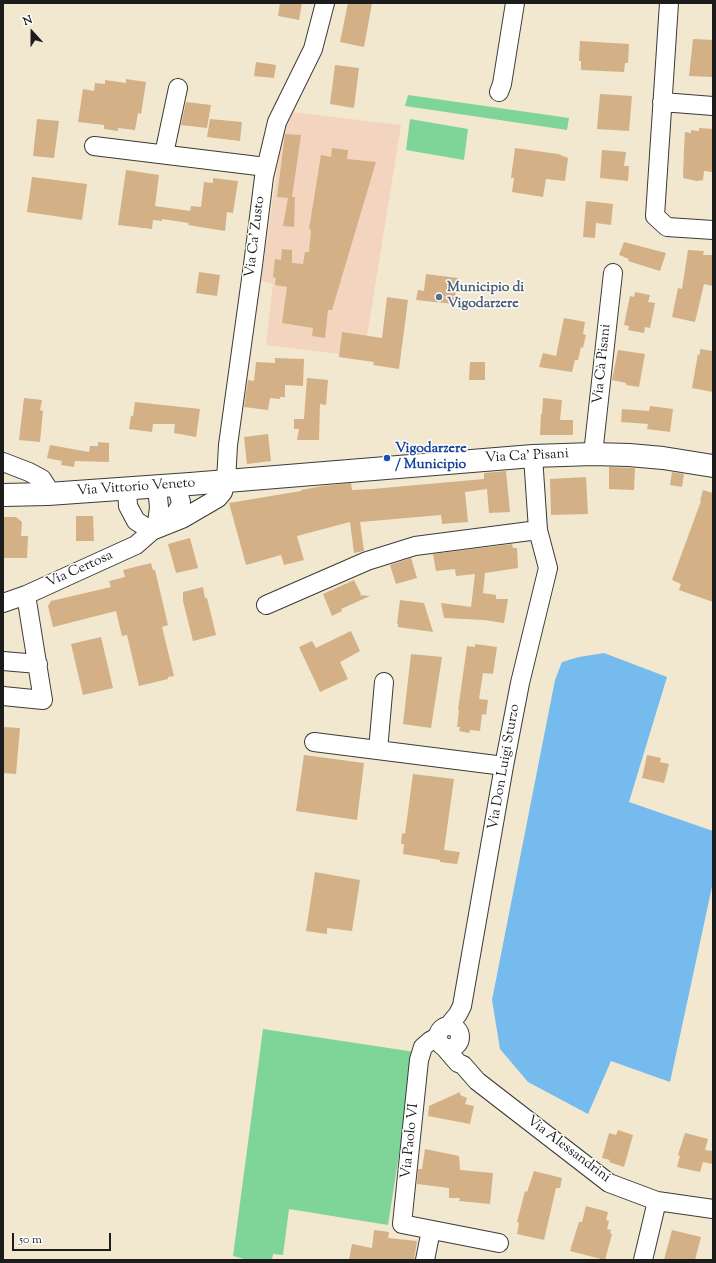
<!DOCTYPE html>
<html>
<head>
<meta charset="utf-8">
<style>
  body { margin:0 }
  #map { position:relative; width:716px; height:1263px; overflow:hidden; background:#f2e8cf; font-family:"Sorts Mill Goudy",serif }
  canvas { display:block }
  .frame { position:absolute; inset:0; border:4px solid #1c1c1c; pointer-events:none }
  .north { position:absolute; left:12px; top:12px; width:40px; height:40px; -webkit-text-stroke:3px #fff; paint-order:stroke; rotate:339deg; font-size:11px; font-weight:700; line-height:16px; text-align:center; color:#1c1c1c }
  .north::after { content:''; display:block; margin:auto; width:14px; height:18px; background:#1c1c1c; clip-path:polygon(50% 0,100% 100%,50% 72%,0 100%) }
  .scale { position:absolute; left:12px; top:1233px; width:99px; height:18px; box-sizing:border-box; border:2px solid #1c1c1c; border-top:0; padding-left:5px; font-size:12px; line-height:14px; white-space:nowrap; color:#1c1c1c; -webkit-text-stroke:3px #fff; paint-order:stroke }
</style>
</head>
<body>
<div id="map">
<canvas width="716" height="1263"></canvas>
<div class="frame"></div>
<div class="north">N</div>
<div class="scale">50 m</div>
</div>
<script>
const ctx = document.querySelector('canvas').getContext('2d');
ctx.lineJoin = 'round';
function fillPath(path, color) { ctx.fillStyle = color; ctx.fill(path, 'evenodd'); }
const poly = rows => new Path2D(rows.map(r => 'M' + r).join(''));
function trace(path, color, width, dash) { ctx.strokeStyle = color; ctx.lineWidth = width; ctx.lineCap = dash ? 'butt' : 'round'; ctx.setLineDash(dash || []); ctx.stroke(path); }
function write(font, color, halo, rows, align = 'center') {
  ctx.font = font + ' "Sorts Mill Goudy",serif'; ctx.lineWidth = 3; ctx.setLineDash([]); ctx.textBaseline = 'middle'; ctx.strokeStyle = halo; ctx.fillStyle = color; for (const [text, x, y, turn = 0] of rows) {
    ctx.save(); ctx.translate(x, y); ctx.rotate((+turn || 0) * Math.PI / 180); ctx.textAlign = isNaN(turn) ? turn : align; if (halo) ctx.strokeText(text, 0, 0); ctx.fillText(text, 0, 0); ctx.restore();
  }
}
const built = poly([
  [291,112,401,125,363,361,339,357,339,354,266,345,273,284,261,281,284,122]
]);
const green = poly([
  [408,95,569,118,567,130,405,106],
  [410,119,468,129,464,160,406,150],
  [263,1029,415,1052,388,1225,289,1209,283,1255,273,1254,272,1260,248,1260,233,1256]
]);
const water = poly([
  [604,653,667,677,629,802,713,831,713,882,670,1082,611,1061,588,1114,528,1082,500,1049,492,1000,555,680,562,662,579,657]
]);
const building = poly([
  [280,3,302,3,299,20,278,16],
  [348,3,372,3,364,47,340,42],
  [693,39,713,40,713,77,689,76],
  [580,41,629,44,628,63,625,63,624,72,581,70,581,61,579,61],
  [256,62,276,65,274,78,254,76],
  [335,65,359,68,354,108,330,104],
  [126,79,146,82,141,114,138,113,135,130,118,128,118,131,104,129,104,125,78,122,83,89,94,91,95,83,105,84,105,80,126,83],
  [600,94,632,96,629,131,597,129],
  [186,102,211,105,207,128,181,125],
  [37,119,59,121,54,158,33,156],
  [210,119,242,122,240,141,207,137],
  [699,128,713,129,713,158,712,172,704,171,703,180,697,181,683,178,684,150,685,132,691,133,691,130,699,131],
  [285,134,301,135,292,197,295,197,294,227,283,226,288,198,277,197],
  [332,148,348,150,347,159,376,162,332,310,328,310,325,338,312,336,313,328,282,323,287,287,275,285,276,278,273,277,275,259,281,260,282,249,292,250,292,263,303,264,305,252,309,252,311,230,309,229,321,155,331,157],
  [515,148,558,154,568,158,565,181,546,179,543,197,512,192,514,178,511,178],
  [602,150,626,152,624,166,629,166,628,181,600,178],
  [126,170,159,175,155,206,190,211,191,206,201,207,204,182,213,183,213,178,238,181,233,213,227,212,225,231,188,225,189,223,162,219,162,221,153,220,152,229,118,225],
  [32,177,87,184,82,220,27,212],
  [586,201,613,204,611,225,596,223,595,238,583,237],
  [624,242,666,253,660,271,628,261,629,259,619,255],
  [688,250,704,251,703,255,713,255,713,286,704,284,695,322,672,317,678,288,682,289],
  [199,272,220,275,217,296,196,293],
  [426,274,458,278,454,304,416,300,418,290,424,291],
  [635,292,650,295,648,302,655,303,650,328,645,327,644,333,628,330,629,326,624,325,630,296,634,297],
  [387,297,408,300,399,369,373,365,374,362,339,357,342,332,382,338],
  [564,318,585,322,583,334,586,335,583,348,581,347,578,360,575,360,572,372,539,367,543,353,556,356],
  [700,349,713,351,713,392,692,388,698,354,700,355],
  [618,350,645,354,639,387,626,385,626,383,612,380],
  [275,358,304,359,303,386,285,385,285,397,280,397,280,399,270,398,268,410,244,407,248,380,254,381,256,362,275,363],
  [470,362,485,362,485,380,469,380],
  [307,378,328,380,326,405,320,404,319,440,297,440,299,429,294,429,294,419,304,419],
  [24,398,42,400,40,410,43,411,40,442,19,440],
  [543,398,562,400,560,420,573,420,573,435,540,435,541,414,542,414],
  [135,402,200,409,196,437,174,433,175,424,153,424,152,432,129,429,131,416,133,416],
  [650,406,673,409,670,432,647,429,648,424,621,422,622,409,649,411],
  [268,434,271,461,247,464,244,437],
  [98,442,109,443,109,462,75,461,74,467,61,465,62,461,47,458,50,445,89,452,90,446,98,446],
  [609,467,635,468,634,490,609,489],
  [506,471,510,512,489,513,487,489,465,492,468,522,442,524,441,515,360,522,364,551,354,553,350,522,297,536,304,560,284,565,281,555,246,565,229,503,301,491,301,490,322,486,351,483,352,490,372,489,484,479,484,473],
  [672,472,684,474,682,487,670,485],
  [586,477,588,514,551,515,550,479],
  [703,490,713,493,713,602,679,590,681,584,672,580,701,501,700,501],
  [76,516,93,516,94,541,76,541],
  [3,517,16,517,22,522,21,536,28,536,27,558,3,558],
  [190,538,198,568,176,573,168,544],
  [512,544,513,548,517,548,518,568,485,573,483,593,496,595,496,599,508,599,504,623,484,620,444,618,441,603,471,607,475,574,456,576,455,569,436,571,433,554],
  [411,558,417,578,396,584,390,565],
  [151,563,153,570,155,570,168,625,162,627,174,676,168,677,168,679,139,686,127,635,122,636,116,611,53,627,48,606,51,601,111,587,109,581,125,577,123,570],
  [354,580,361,594,359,595,370,596,341,609,342,611,332,616,323,594],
  [203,587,205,598,207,598,216,635,193,641,183,601,183,592],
  [400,600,424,603,433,632,398,627,398,624,397,624],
  [351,631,360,651,340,662,348,679,320,692,299,647,312,641,316,648],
  [101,637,113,688,83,695,71,644],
  [475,644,497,647,493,674,483,673,479,699,488,700,486,715,482,714,480,731,470,730,469,733,459,731,460,727,457,727,459,710,458,710,467,646,475,647],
  [411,654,442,657,431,728,403,724],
  [3,727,20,728,16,774,3,773],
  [304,755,364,763,357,820,296,811],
  [647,755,661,758,660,762,669,764,664,783,642,778],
  [413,774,454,779,444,850,460,852,457,864,440,862,440,860,403,854,404,844,401,844,402,833,405,834],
  [315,872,360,880,352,931,327,928,327,934,306,931],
  [460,1092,460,1095,467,1098,465,1104,474,1106,470,1124,428,1116,429,1106],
  [618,1130,633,1135,624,1167,609,1162,610,1160,602,1158,609,1133,616,1135],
  [685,1133,708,1139,705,1150,713,1151,713,1164,703,1162,700,1172,677,1167,680,1156,678,1155],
  [425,1149,459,1156,460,1170,493,1173,490,1204,459,1201,460,1198,449,1198,449,1188,417,1184,418,1169,422,1169],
  [534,1171,562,1178,560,1188,556,1188,544,1240,517,1234,519,1223,517,1222,525,1191,527,1192],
  [586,1206,608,1212,606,1220,609,1221,607,1229,611,1230,610,1233,612,1234,605,1260,570,1251,579,1222,582,1222],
  [374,1230,389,1232,388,1238,417,1241,414,1260,349,1260,352,1244,372,1248],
  [672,1230,701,1237,695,1260,664,1260]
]);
const minor = poly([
  [669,3,655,216,667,227,713,230],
  [499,92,502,84,515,3],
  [662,102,713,106],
  [94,146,266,167],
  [164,154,178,88],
  [593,454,613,273],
  [3,462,29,472,42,479,47,487,48,494],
  [127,488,128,506,136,521,152,531],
  [167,525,179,508,181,502,176,485],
  [152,531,157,523,159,507,157,487],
  [3,603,26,595,136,545,152,531,182,519,218,498,223,492,226,481,228,445,253,265,264,177,277,122,313,49,325,3],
  [266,605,367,561,415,546,538,530],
  [3,661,38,664],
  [3,696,43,700,26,595],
  [314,742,504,766],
  [378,750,384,682],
  [449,1025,458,1014,462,1006,504,766,520,683,548,568,538,530,533,456],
  '438 1037a11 11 0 1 1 22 0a11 11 0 1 1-22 0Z',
  [437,1037,430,1041,423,1047,419,1060,402,1224,499,1243],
  [445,1048,458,1063,463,1065,477,1081,609,1183,657,1201,713,1209],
  [425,1260,431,1230],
  [643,1260,657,1201]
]);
const major = poly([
  [3,495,48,494,190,484,533,456,593,454,629,455,663,458,713,466]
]);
const markers = [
  [439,297,4,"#5c6f8a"],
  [387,458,4,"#1a4fb4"]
];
const streetNames = [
  ["Via Ca' Zusto",256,237,-83],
  ["Via Cà Pisani",603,364,-84],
  ["Via Ca' Pisani",527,457,-3],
  ["Via Vittorio Veneto",136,488,-4],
  ["Via Certosa",80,570,-24],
  ["Via Don Luigi Sturzo",505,767,-80],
  ["Via Paolo VI",411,1141,-84],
  ["Via Alessandrini",568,1150,37]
];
const serviceNames = [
  ["Municipio di",447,289],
  ["Vigodarzere",447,305]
];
const transitNames = [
  ["Vigodarzere",395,450],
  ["/ Municipio",395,466]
];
fillPath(built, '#f3d4be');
fillPath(green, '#7fd498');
fillPath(water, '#76bbed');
fillPath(building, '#d3b086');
trace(minor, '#3c3b37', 20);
trace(major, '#3c3b37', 24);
trace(minor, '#fff', 18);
trace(major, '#fff', 22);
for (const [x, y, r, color] of markers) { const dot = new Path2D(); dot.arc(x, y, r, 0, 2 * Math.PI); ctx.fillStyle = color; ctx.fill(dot); trace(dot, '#fff', 1.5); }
write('14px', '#1c1c1c', '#fff', streetNames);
write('bold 14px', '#4e5e75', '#fff', serviceNames, 'left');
write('bold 14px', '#164399', '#fff', transitNames, 'left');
</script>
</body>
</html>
